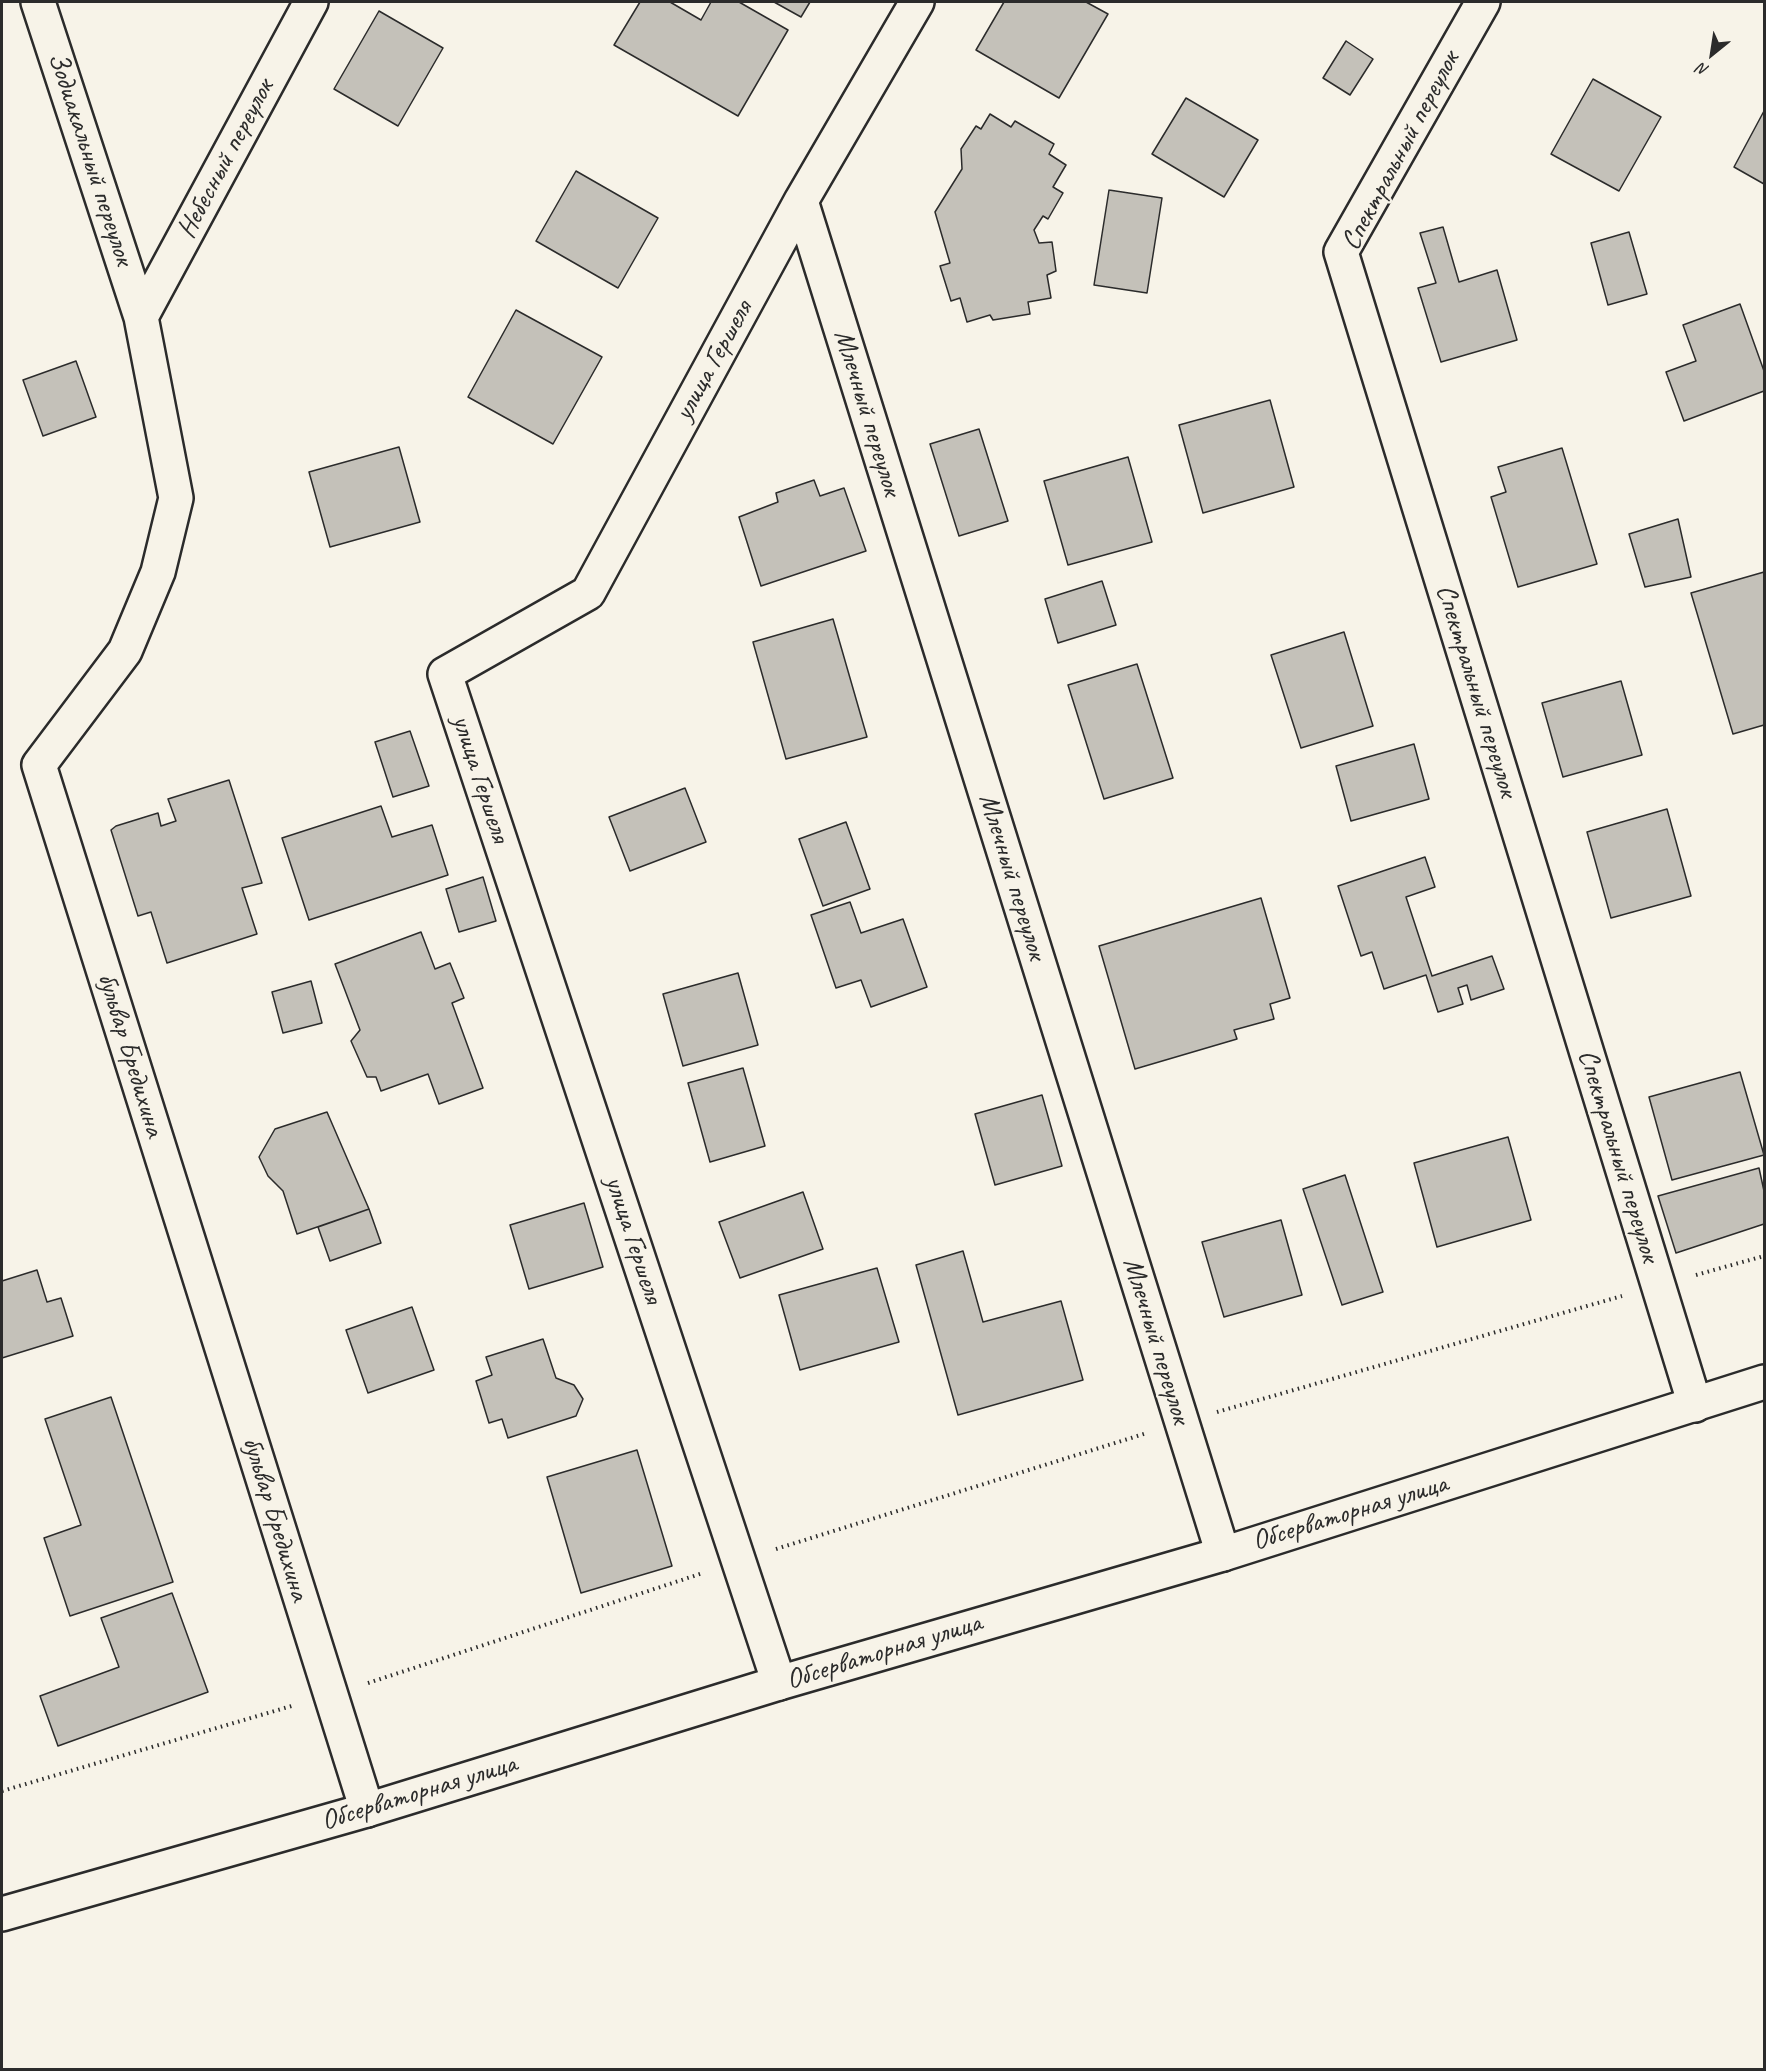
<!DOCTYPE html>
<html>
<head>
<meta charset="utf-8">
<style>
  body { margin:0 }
  #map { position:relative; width:1766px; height:2071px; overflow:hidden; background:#f7f3e8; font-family:Caveat,sans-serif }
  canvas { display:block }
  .frame { position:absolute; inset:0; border:3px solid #2b2b2b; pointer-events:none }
  .north { position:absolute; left:1682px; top:24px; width:60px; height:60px; -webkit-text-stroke:4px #f7f3e8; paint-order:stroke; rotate:210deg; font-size:16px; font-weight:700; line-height:24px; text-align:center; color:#2b2b2b }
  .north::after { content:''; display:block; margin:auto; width:21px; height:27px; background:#2b2b2b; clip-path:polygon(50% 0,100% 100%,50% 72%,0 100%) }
</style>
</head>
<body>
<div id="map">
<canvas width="1766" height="2071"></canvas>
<div class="frame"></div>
<div class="north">N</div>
</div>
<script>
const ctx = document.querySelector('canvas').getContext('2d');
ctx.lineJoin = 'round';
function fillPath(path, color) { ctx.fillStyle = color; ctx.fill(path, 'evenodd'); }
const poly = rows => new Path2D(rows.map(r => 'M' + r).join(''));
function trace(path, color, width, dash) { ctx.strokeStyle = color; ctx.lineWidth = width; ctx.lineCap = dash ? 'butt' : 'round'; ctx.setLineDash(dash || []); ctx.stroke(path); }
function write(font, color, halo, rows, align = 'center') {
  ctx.font = font + ' Caveat,sans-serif'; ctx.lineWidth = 4.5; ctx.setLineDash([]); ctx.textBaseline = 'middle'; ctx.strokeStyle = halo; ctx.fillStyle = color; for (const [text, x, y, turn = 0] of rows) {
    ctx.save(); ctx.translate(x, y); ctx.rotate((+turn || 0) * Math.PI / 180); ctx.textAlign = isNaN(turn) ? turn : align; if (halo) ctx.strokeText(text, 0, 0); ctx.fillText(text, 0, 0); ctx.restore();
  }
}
const building = poly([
  [640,2,670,2,701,20,711,2,739,2,788,30,738,116,614,45,640,2],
  [774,2,810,2,801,17,774,2],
  [1004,2,1086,2,1108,14,1059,98,976,50,1004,2],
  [379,11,443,48,398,126,334,89,379,11],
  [1346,41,1373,59,1350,95,1323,78,1346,41],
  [1593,79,1661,117,1619,191,1551,154,1593,79],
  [1186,98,1258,140,1224,197,1152,154,1186,98],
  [1764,111,1764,184,1734,167,1764,111],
  [990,114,1011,127,1015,121,1054,144,1049,154,1066,165,1053,187,1063,193,1048,219,1043,216,1034,230,1039,243,1052,242,1056,271,1047,275,1051,298,1028,302,1030,314,993,320,990,315,967,322,960,298,951,301,940,266,950,263,935,212,962,169,961,149,976,126,981,129,990,114],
  [576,171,658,218,618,288,536,241,576,171],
  [1109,190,1162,198,1147,293,1094,285,1109,190],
  [1443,227,1459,282,1497,270,1517,340,1441,362,1418,288,1436,283,1420,233,1443,227],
  [1629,232,1647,294,1608,305,1591,243,1629,232],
  [1740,304,1764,371,1764,391,1684,421,1666,372,1696,361,1683,325,1740,304],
  [516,310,602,357,553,444,468,397,516,310],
  [76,361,96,417,43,436,23,380,76,361],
  [1270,400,1294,487,1203,513,1179,425,1270,400],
  [979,429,1008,521,959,536,930,444,979,429],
  [399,447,420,522,330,547,309,472,399,447],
  [1562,448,1597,564,1518,587,1491,497,1506,492,1498,467,1562,448],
  [1128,457,1152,542,1068,565,1044,481,1128,457],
  [814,480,820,496,844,488,866,551,761,586,739,517,778,502,776,493,814,480],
  [1678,519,1691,577,1645,587,1629,534,1678,519],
  [1764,572,1764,725,1733,734,1691,593,1764,572],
  [1102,581,1116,625,1058,643,1045,599,1102,581],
  [833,619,867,737,786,759,753,642,833,619],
  [1344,632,1373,726,1301,748,1271,655,1344,632],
  [1137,664,1173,778,1104,799,1068,685,1137,664],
  [1621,681,1642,755,1563,777,1542,703,1621,681],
  [410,731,429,786,393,797,375,742,410,731],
  [1414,744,1429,799,1351,821,1336,766,1414,744],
  [229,780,262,883,242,888,257,934,167,963,151,912,138,916,111,830,116,826,158,813,161,826,176,821,168,799,229,780],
  [685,788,706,842,630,871,609,817,685,788],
  [381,806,392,837,432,825,448,875,309,920,282,838,381,806],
  [1667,809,1691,896,1611,918,1587,832,1667,809],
  [846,822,870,889,823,906,799,839,846,822],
  [1425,857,1435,887,1406,897,1432,976,1492,956,1504,989,1471,1000,1467,985,1458,988,1463,1004,1438,1012,1426,975,1384,989,1372,952,1361,956,1338,886,1425,857],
  [483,877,496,921,459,932,446,889,483,877],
  [1261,898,1290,998,1270,1004,1274,1019,1234,1030,1237,1039,1135,1069,1099,946,1261,898],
  [850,902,861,933,903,919,927,987,871,1007,861,980,836,988,811,915,850,902],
  [421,932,435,969,450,963,464,998,452,1003,483,1088,439,1104,428,1074,381,1091,376,1077,367,1077,351,1041,360,1030,335,964,421,932],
  [738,973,758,1045,683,1066,663,994,738,973],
  [311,981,322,1023,283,1033,272,992,311,981],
  [743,1068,765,1146,710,1162,688,1083,743,1068],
  [1740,1072,1764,1155,1672,1180,1649,1097,1740,1072],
  [1042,1095,1062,1166,995,1185,975,1114,1042,1095],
  [327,1112,369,1209,297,1234,283,1191,268,1176,259,1157,275,1129,327,1112],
  [1508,1137,1531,1220,1437,1247,1414,1163,1508,1137],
  [1759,1168,1764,1191,1764,1224,1676,1253,1658,1196,1759,1168],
  [1345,1175,1383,1292,1342,1305,1303,1189,1345,1175],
  [803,1192,823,1249,740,1278,719,1222,803,1192],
  [584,1203,603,1267,529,1289,510,1225,584,1203],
  [369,1209,381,1243,330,1261,318,1227,369,1209],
  [1281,1220,1302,1295,1224,1317,1202,1242,1281,1220],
  [963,1251,983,1322,1061,1301,1083,1380,958,1415,916,1265,963,1251],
  [877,1268,899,1342,800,1370,779,1295,877,1268],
  [37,1270,47,1302,61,1298,73,1336,2,1358,2,1281,37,1270],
  [412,1307,434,1370,368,1393,346,1330,412,1307],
  [543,1339,556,1378,574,1385,583,1399,576,1416,508,1438,502,1419,489,1423,476,1381,492,1375,486,1357,543,1339],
  [111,1397,173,1582,70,1616,44,1538,81,1525,45,1419,111,1397],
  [637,1450,672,1566,581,1593,547,1477,637,1450],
  [172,1593,208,1692,58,1746,40,1696,119,1667,101,1618,172,1593]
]);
const path = poly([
  [1696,1275,1764,1256],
  [1217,1412,1622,1296],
  [776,1549,1147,1433],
  [368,1683,703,1573],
  [2,1791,295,1705]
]);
const minor = poly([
  [38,2,141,317,176,498,158,572,125,651,39,765,367,1810],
  [1483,2,1341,252,1695,1405],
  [801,201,1223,1554],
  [141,317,311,2],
  [779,1683,445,674,588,593,801,201,917,2]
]);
const secondary = poly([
  [2,1914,367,1810,779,1683,1223,1554,1764,1382]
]);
const streetNames = [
  ["Спектральный переулок",1401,151,-62],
  ["Зодиакальный переулок",90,159,72],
  ["Небесный переулок",226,159,-62],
  ["улица Гершеля",714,361,-61],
  ["Млечный переулок",867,413,73],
  ["Спектральный переулок",1476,691,73],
  ["улица Гершеля",480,779,72],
  ["Млечный переулок",1012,877,73],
  ["бульвар Бредихина",130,1055,73],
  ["Спектральный переулок",1618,1156,73],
  ["улица Гершеля",633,1240,72],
  ["Млечный переулок",1156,1341,73],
  ["Обсерваторная улица",1350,1513,-17],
  ["бульвар Бредихина",275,1519,73],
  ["Обсерваторная улица",884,1652,-17],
  ["Обсерваторная улица",419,1793,-17]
];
fillPath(building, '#c4c1b9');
trace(building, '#2b2b2b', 1.5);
trace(minor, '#2b2b2b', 38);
trace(secondary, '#2b2b2b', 38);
trace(path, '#2b2b2b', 4, [1.5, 4.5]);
trace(minor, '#f7f3e8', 33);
trace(secondary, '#f7f3e8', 33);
write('28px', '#2b2b2b', '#f7f3e8', streetNames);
</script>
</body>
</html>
